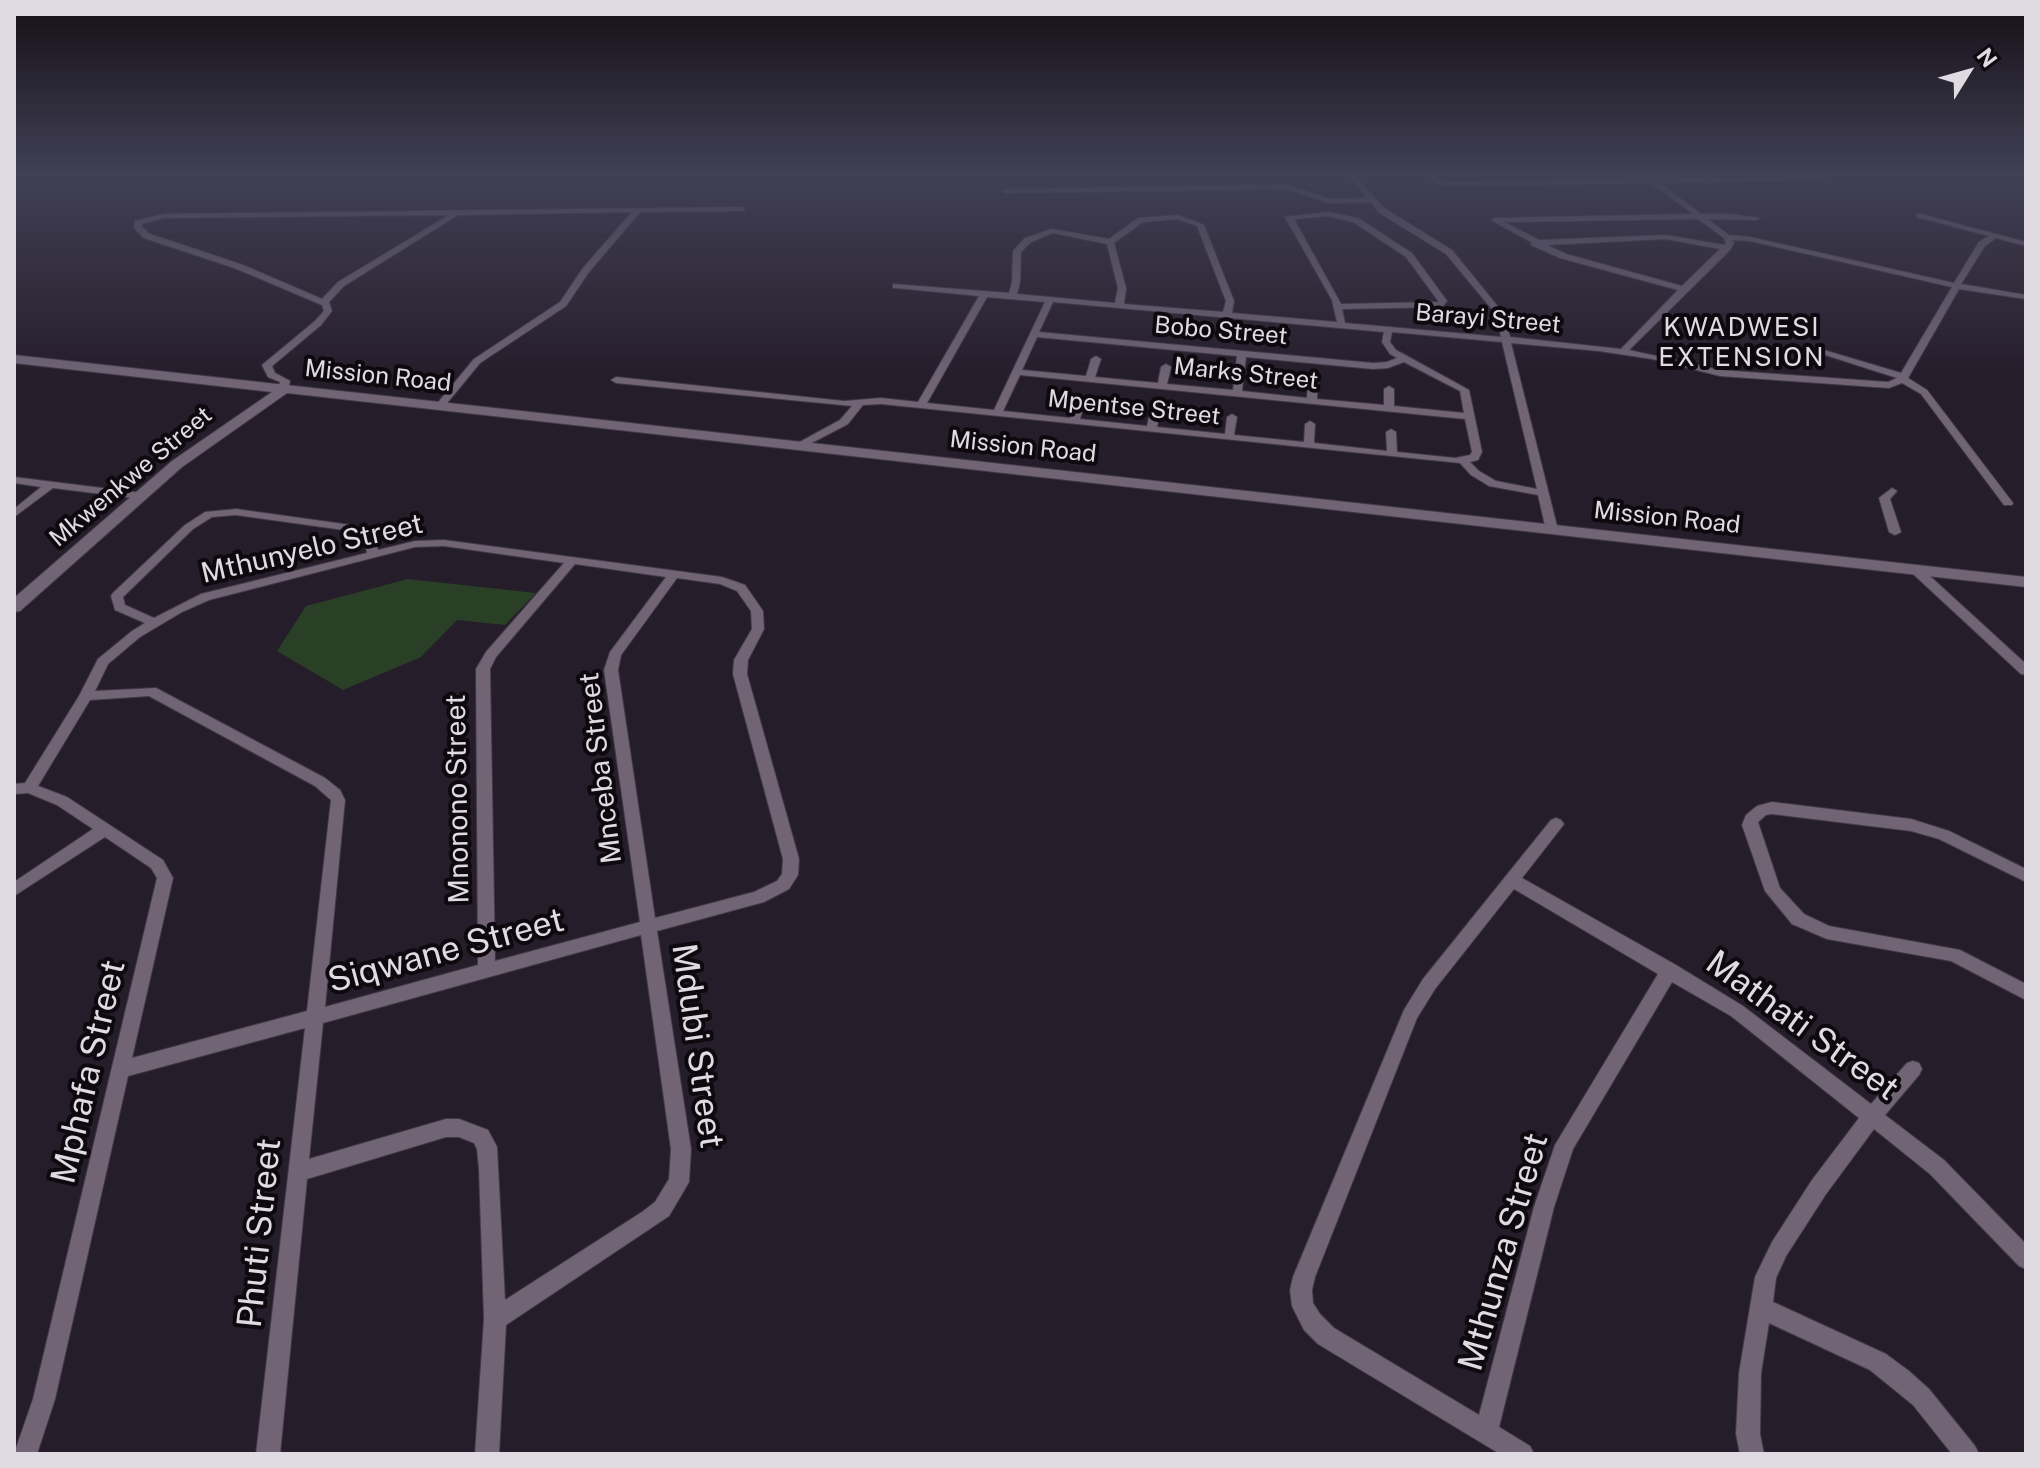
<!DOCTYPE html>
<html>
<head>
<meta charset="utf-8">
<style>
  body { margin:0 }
  #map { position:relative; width:2040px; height:1468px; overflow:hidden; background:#261d2a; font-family:"Public Sans",sans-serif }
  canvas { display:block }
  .frame { position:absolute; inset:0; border:16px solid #e0dae3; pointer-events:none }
  .north { position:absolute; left:1928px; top:32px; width:80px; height:80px; -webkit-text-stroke:6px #0d090f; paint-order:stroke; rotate:53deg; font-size:22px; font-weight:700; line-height:32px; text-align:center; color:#e0dae3 }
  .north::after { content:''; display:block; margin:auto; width:28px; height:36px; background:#e0dae3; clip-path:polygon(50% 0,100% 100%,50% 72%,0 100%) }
</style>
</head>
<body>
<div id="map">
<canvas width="2040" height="1468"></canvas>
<div class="frame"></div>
<div class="north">N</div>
</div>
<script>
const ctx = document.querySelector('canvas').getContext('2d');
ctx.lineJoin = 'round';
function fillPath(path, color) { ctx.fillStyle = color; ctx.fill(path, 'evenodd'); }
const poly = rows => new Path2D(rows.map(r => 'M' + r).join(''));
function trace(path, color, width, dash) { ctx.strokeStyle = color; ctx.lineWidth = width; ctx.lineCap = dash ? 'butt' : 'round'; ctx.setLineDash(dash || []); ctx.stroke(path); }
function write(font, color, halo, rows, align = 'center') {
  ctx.font = font + ' "Public Sans",sans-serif'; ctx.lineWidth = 8; ctx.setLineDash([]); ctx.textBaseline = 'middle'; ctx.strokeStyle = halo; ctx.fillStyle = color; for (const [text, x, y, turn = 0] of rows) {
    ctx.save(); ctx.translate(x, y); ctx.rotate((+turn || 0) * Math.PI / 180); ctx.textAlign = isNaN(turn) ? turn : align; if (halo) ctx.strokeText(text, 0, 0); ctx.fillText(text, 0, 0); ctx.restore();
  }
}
const green = poly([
  [408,579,536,593,505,625,457,620,421,657,343,690,277,651,306,606]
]);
const street = poly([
  [1349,175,1355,175,1384,208,1452,250,1504,314,1510,337,1621,349,1678,290,1560,258,1531,245,1531,242,1491,220,1495,218,1693,214,1651,183,1448,186,1435,183,1427,175,1434,175,1439,180,1448,182,1827,175,1824,177,1787,181,1660,183,1701,214,1731,214,1760,218,1756,220,1707,219,1729,235,1750,237,1954,283,1979,242,1989,236,1917,217,1917,213,2026,242,2026,246,1996,238,1985,246,1961,284,2026,295,2026,299,1959,289,1908,378,1927,390,2013,503,2012,505,2004,505,1921,394,1902,383,1889,388,1720,376,1652,359,1599,351,1511,343,1558,530,1552,533,1546,530,1538,495,1489,486,1471,475,1460,463,881,404,863,405,848,424,800,449,796,448,796,444,840,420,852,406,616,383,611,380,616,377,844,401,881,398,918,402,979,296,896,288,893,288,893,284,1009,293,1012,282,1013,251,1025,238,1052,229,1109,239,1138,218,1178,215,1204,225,1234,301,1232,313,1337,322,1332,300,1285,217,1328,212,1358,218,1412,253,1447,301,1442,307,1342,309,1345,323,1501,337,1496,314,1446,254,1378,212,1371,202,1329,203,1286,189,1005,193,1002,191,1005,189,1287,185,1330,199,1367,198,1349,175],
  [1328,216,1353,222,1406,257,1439,302,1341,304,1294,219,1328,216],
  [1177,219,1197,226,1226,301,1223,312,1124,304,1126,288,1114,243,1143,222,1177,219],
  [1698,219,1724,238,1726,243,1724,245,1666,235,1539,240,1504,222,1698,219],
  [1053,233,1107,244,1118,288,1115,303,1017,294,1020,282,1021,252,1031,242,1053,233],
  [1666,239,1720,249,1682,286,1566,254,1547,245,1666,239],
  [1732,240,1750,241,1952,287,1901,373,1824,350,1819,353,1897,378,1888,382,1720,370,1629,350,1730,250,1734,243,1732,240],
  [987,297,1045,302,994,410,927,403,987,297],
  [1053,302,1384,332,1382,342,1390,354,1397,358,1387,362,1373,363,1039,332,1053,302],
  [1392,332,1502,342,1537,489,1496,481,1479,471,1470,462,1478,460,1482,452,1469,390,1396,350,1390,342,1392,332],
  [1037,337,1237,356,1233,390,1167,384,1171,367,1166,364,1161,367,1158,383,1095,377,1101,359,1096,356,1091,359,1086,376,1022,370,1037,337],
  [1246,357,1373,369,1388,368,1404,362,1460,391,1464,413,1394,406,1394,389,1389,386,1384,389,1384,405,1317,399,1318,381,1313,378,1308,381,1307,398,1242,391,1246,357],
  [1020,375,1465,419,1472,452,1470,455,1455,458,1397,452,1396,432,1391,429,1386,432,1387,451,1314,443,1315,424,1310,421,1305,424,1304,442,1234,435,1237,417,1232,414,1227,417,1225,434,1157,427,1161,407,1156,404,1151,407,1147,426,1080,419,1085,401,1080,398,1075,401,1070,418,1003,411,1020,375],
  [742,207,745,211,640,212,589,272,566,306,480,363,443,408,440,409,435,406,474,359,560,302,583,268,632,212,458,215,344,286,329,302,332,311,321,325,272,366,275,373,290,381,288,390,283,393,278,390,280,382,268,377,262,365,315,321,324,311,322,305,237,269,144,238,134,228,135,221,164,214,742,207],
  [449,215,338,282,322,299,243,265,150,234,142,227,142,224,164,218,449,215],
  [14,477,142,493,147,496,142,499,53,488,14,517,14,509,41,487,14,483,14,477],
  [1892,488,1897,491,1890,499,1901,532,1895,535,1889,532,1879,498,1892,488],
  [236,509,358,526,373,534,378,550,415,541,444,540,722,577,745,585,763,611,764,629,748,660,747,674,799,859,798,875,789,889,764,902,657,931,691,1149,689,1182,669,1216,506,1325,499,1454,475,1454,484,1319,479,1169,477,1149,474,1143,459,1137,446,1137,307,1179,280,1454,256,1454,305,1028,128,1076,55,1399,37,1454,14,1454,33,1399,157,878,151,868,105,837,14,896,14,882,93,829,57,805,28,793,14,794,14,784,25,783,79,696,98,659,132,631,145,623,115,610,111,596,113,593,185,525,205,512,236,509],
  [236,515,351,531,364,538,367,553,201,594,154,618,125,605,123,597,193,529,212,517,236,515],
  [444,546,564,563,486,652,476,669,478,965,325,1007,345,800,340,790,325,778,156,688,95,691,108,664,140,637,182,612,209,600,415,547,444,546],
  [575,564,666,577,610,652,604,670,640,922,495,961,490,669,496,657,575,564],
  [677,578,720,584,737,591,751,611,752,629,734,660,733,674,783,859,782,874,777,881,754,892,655,918,618,670,621,655,677,578],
  [149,696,315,786,331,800,307,1011,132,1058,173,878,163,860,67,797,38,786,90,700,149,696],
  [641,935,671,1149,669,1179,655,1202,642,1212,505,1300,497,1147,488,1130,459,1119,446,1119,309,1159,323,1023,641,935],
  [1916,566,1920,567,2026,664,2026,675,2021,674,1912,573,1912,567,1916,566],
  [1772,802,1911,819,1949,831,2026,869,2026,882,1939,839,1911,831,1772,814,1766,815,1758,822,1780,888,1804,914,1829,926,1960,950,2026,984,2026,1000,1951,961,1827,939,1792,924,1765,891,1742,825,1746,815,1757,806,1772,802],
  [1556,818,1561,820,1564,824,1561,828,1522,878,1676,965,1743,1006,1871,1104,1907,1063,1913,1061,1919,1063,1922,1069,1919,1075,1885,1115,1944,1160,2026,1244,2026,1269,2019,1266,1930,1174,1874,1129,1826,1194,1786,1256,1776,1278,1773,1302,1886,1354,1909,1371,1929,1389,1975,1446,1979,1454,1952,1454,1913,1405,1870,1370,1769,1323,1761,1373,1760,1434,1764,1454,1740,1454,1736,1434,1739,1373,1755,1277,1772,1242,1812,1180,1859,1118,1731,1016,1672,982,1573,1149,1554,1207,1499,1427,1530,1446,1534,1454,1500,1454,1318,1344,1304,1330,1292,1306,1290,1290,1293,1277,1404,1010,1423,979,1551,820,1556,818],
  [1514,889,1658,974,1555,1145,1534,1207,1479,1415,1334,1328,1320,1314,1313,1303,1312,1290,1315,1277,1417,1018,1435,989,1514,889]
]);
const secondary = poly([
  [14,355,2026,577,2026,587,287,393,182,467,20,611,14,612,14,598,172,461,272,392,14,363,14,355]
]);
const farStreetnames = [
  ["Barayi Street",1488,319,5],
  ["Bobo Street",1221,331,5],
  ["Marks Street",1246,374,6],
  ["Mission Road",378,376,6],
  ["Mpentse Street",1134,408,6],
  ["Mission Road",1023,447,6],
  ["Mkwenkwe Street",131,477,-40],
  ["Mission Road",1667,518,6]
];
const farQuarternames = [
  ["KWADWESI",1742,328],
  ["EXTENSION",1742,358]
];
const streetNames = [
  ["Mthunyelo Street",312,549,-13],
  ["Mnceba Street",601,768,-97],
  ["Mnonono Street",458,799,-91]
];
const nearStreetnames = [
  ["Siqwane Street",446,951,-15],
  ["Mathati Street",1802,1026,36],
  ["Mdubi Street",697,1046,82],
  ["Mphafa Street",89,1072,-77],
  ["Phuti Street",260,1233,-84],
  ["Mthunza Street",1504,1252,-74]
];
fillPath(green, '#293f26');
trace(street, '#413a45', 2);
trace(secondary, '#413a45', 2);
fillPath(street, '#706475');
fillPath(secondary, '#706475');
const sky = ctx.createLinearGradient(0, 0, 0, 380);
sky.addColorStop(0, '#151017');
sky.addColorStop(0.46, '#414055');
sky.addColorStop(1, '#41405500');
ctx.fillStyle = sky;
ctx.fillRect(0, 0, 2040, 380);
write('24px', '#e0dae3', '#0d090f', farStreetnames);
ctx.letterSpacing = '2px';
write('26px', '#e0dae3', '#0d090f', farQuarternames);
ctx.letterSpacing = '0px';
write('28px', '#e0dae3', '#0d090f', streetNames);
write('34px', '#e0dae3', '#0d090f', nearStreetnames);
</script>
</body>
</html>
